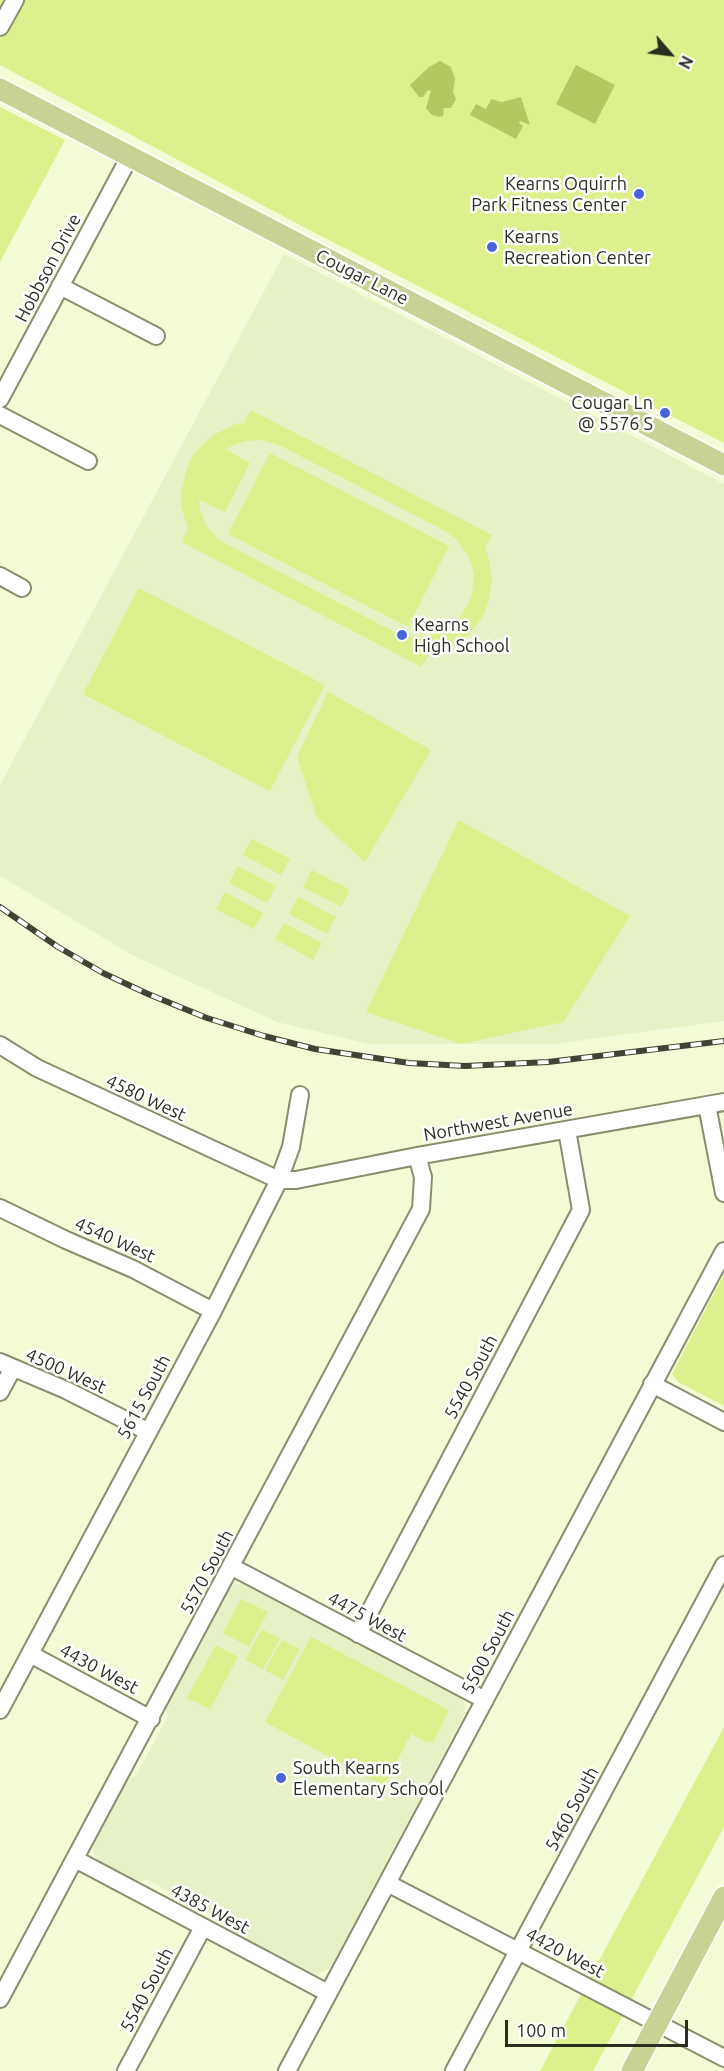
<!DOCTYPE html>
<html>
<head>
<meta charset="utf-8">
<style>
  body { margin:0 }
  #map { position:relative; width:724px; height:2071px; overflow:hidden; background:#f2fbd6; font-family:Ubuntu,sans-serif }
  canvas { display:block }
  .north { position:absolute; left:640px; top:24px; width:60px; height:60px; -webkit-text-stroke:4px #fff; paint-order:stroke; rotate:118deg; font-size:16px; font-weight:700; line-height:24px; text-align:center; color:#2a2e20 }
  .north::after { content:''; display:block; margin:auto; width:21px; height:27px; background:#2a2e20; clip-path:polygon(50% 0,100% 100%,50% 72%,0 100%) }
  .scale { position:absolute; left:505px; top:2020px; width:183px; height:27px; box-sizing:border-box; border:3px solid #2a2e20; border-top:0; padding-left:8px; font-size:18px; line-height:21px; white-space:nowrap; color:#2a2e20; -webkit-text-stroke:4px #fff; paint-order:stroke }
</style>
</head>
<body>
<div id="map">
<canvas width="724" height="2071"></canvas>
<div class="north">N</div>
<div class="scale">100 m</div>
</div>
<script>
const ctx = document.querySelector('canvas').getContext('2d');
ctx.lineJoin = 'round';
function fillPath(path, color) { ctx.fillStyle = color; ctx.fill(path, 'evenodd'); }
const poly = rows => new Path2D(rows.map(r => 'M' + r).join(''));
function trace(path, color, width, dash) { ctx.strokeStyle = color; ctx.lineWidth = width; ctx.lineCap = dash ? 'butt' : 'round'; ctx.setLineDash(dash || []); ctx.stroke(path); }
function write(font, color, halo, rows, align = 'center') {
  ctx.font = font + ' Ubuntu,sans-serif'; ctx.lineWidth = 5; ctx.setLineDash([]); ctx.textBaseline = 'middle'; ctx.strokeStyle = halo; ctx.fillStyle = color; for (const [text, x, y, turn = 0] of rows) {
    ctx.save(); ctx.translate(x, y); ctx.rotate((+turn || 0) * Math.PI / 180); ctx.textAlign = isNaN(turn) ? turn : align; if (halo) ctx.strokeText(text, 0, 0); ctx.fillText(text, 0, 0); ctx.restore();
  }
}
const built = poly([
  [284,254,724,484,724,1021,554,1044,369,1044,277,1022,134,956,0,876,0,785],
  [244,1583,455,1693,462,1699,465,1707,463,1717,330,1968,316,1975,307,1973,231,1932,231,1925,146,1879,138,1882,103,1864,95,1857,93,1851,95,1839,127,1779,136,1776,168,1716,165,1707,226,1593,232,1585]
]);
const green = poly([
  [0,0,724,0,724,443,315,233,0,65],
  [0,107,65,140,0,262],
  [251,410,492,535,485,548,489,559,492,577,489,599,483,617,467,636,449,648,429,654,422,667,182,542,188,529,181,505,181,492,187,469,191,459,204,443,214,435,233,425,244,423],
  [263,440,281,446,445,531,456,539,468,555,474,573,472,596,460,618,453,625,434,635,412,637,398,634,219,540,207,527,200,510,199,500,225,512,250,463,225,449,245,441],
  [270,453,449,546,408,627,228,534],
  [139,588,325,685,270,791,83,694],
  [328,692,431,750,365,862,317,818,297,757],
  [459,820,630,916,563,1022,461,1044,366,1012],
  [252,839,290,859,281,875,243,855],
  [238,866,276,886,267,903,229,883],
  [312,870,350,890,341,907,303,887],
  [225,892,263,913,254,929,216,909],
  [298,897,336,917,327,934,289,914],
  [284,923,322,943,313,960,275,939],
  [724,1274,724,1406,678,1382,672,1374],
  [241,1599,268,1612,249,1647,223,1633],
  [262,1629,280,1639,263,1669,245,1660],
  [311,1637,449,1710,433,1743,429,1741,428,1743,411,1734,384,1786,265,1722],
  [282,1640,300,1649,283,1680,265,1670],
  [216,1645,238,1657,210,1709,187,1698],
  [724,1727,724,1827,593,2071,540,2071]
]);
const water = poly([
  [440,61,451,67,455,79,453,92,456,99,451,108,444,108,443,116,439,117,432,115,426,108,431,91,428,90,423,97,419,97,410,85,429,67],
  [576,65,615,85,595,124,556,104],
  [521,97,530,125,520,121,519,123,523,126,516,139,470,115,476,104,486,109,491,99,502,102]
]);
const minor = poly([
  [0,27,15,0],
  [60,286,156,336],
  [0,399,130,156],
  [0,415,88,461],
  [0,576,22,588],
  [0,1045,37,1068,279,1180,296,1180,417,1156,724,1102],
  [707,1105,724,1193],
  [0,1208,66,1240,133,1269,213,1311],
  [0,1362,66,1390,147,1431],
  [652,1384,724,1422],
  [0,1392,13,1368],
  [232,1567,485,1700],
  [358,1634,581,1210,567,1130],
  [30,1654,151,1719],
  [0,1710,213,1311,279,1180,291,1147,300,1095],
  [75,1859,328,1993],
  [387,1883,724,2058],
  [0,1999,421,1209,423,1177,417,1156],
  [126,2071,203,1927],
  [287,2071,724,1251],
  [454,2071,724,1565]
]);
const major = poly([
  [0,89,724,465],
  [632,2071,724,1897]
]);
const rail = poly([
  [0,907,58,947,103,973,148,994,207,1018,264,1036,315,1049,409,1063,465,1066,548,1062,724,1041]
]);
const markers = [
  [639,194,6,"#4765d9"],
  [492,247,6,"#4765d9"],
  [665,413,6,"#4765d9"],
  [402,635,6,"#4765d9"],
  [281,1778,6,"#4765d9"]
];
const poiNames = [
  ["Kearns Oquirrh",627,184,"right"],
  ["Park Fitness Center",627,205,"right"],
  ["Kearns",504,237],
  ["Recreation Center",504,258],
  ["Cougar Ln",653,403,"right"],
  ["@ 5576 S",653,424,"right"],
  ["Kearns",414,625],
  ["High School",414,646],
  ["South Kearns",293,1768],
  ["Elementary School",293,1789]
];
const streetNames = [
  ["Hobbson Drive",48,268,-62],
  ["Cougar Lane",362,277,27],
  ["4580 West",146,1098,25],
  ["Northwest Avenue",498,1122,-10],
  ["4540 West",115,1240,24],
  ["4500 West",66,1371,24],
  ["5540 South",471,1377,-62],
  ["5615 South",144,1397,-62],
  ["5570 South",207,1572,-62],
  ["4475 West",367,1617,28],
  ["5500 South",488,1652,-62],
  ["4430 West",99,1669,28],
  ["5460 South",572,1809,-62],
  ["4385 West",210,1909,28],
  ["4420 West",565,1953,28],
  ["5540 South",147,1990,-62]
];
fillPath(built, '#e6f1c5');
fillPath(green, '#dcf08d');
fillPath(water, '#b4c862');
trace(minor, '#878f6e', 20);
trace(major, '#fff', 24);
trace(minor, '#fff', 16);
trace(major, '#c7d394', 21);
trace(rail, '#404434', 6);
trace(rail, '#fff', 4, [11]);
for (const [x, y, r, color] of markers) { const dot = new Path2D(); dot.arc(x, y, r, 0, 2 * Math.PI); ctx.fillStyle = color; ctx.fill(dot); trace(dot, '#fff', 2); }
write('18px', '#2a2e20', '#fff', poiNames, 'left');
write('18px', '#2a2e20', '#fff', streetNames);
</script>
</body>
</html>
